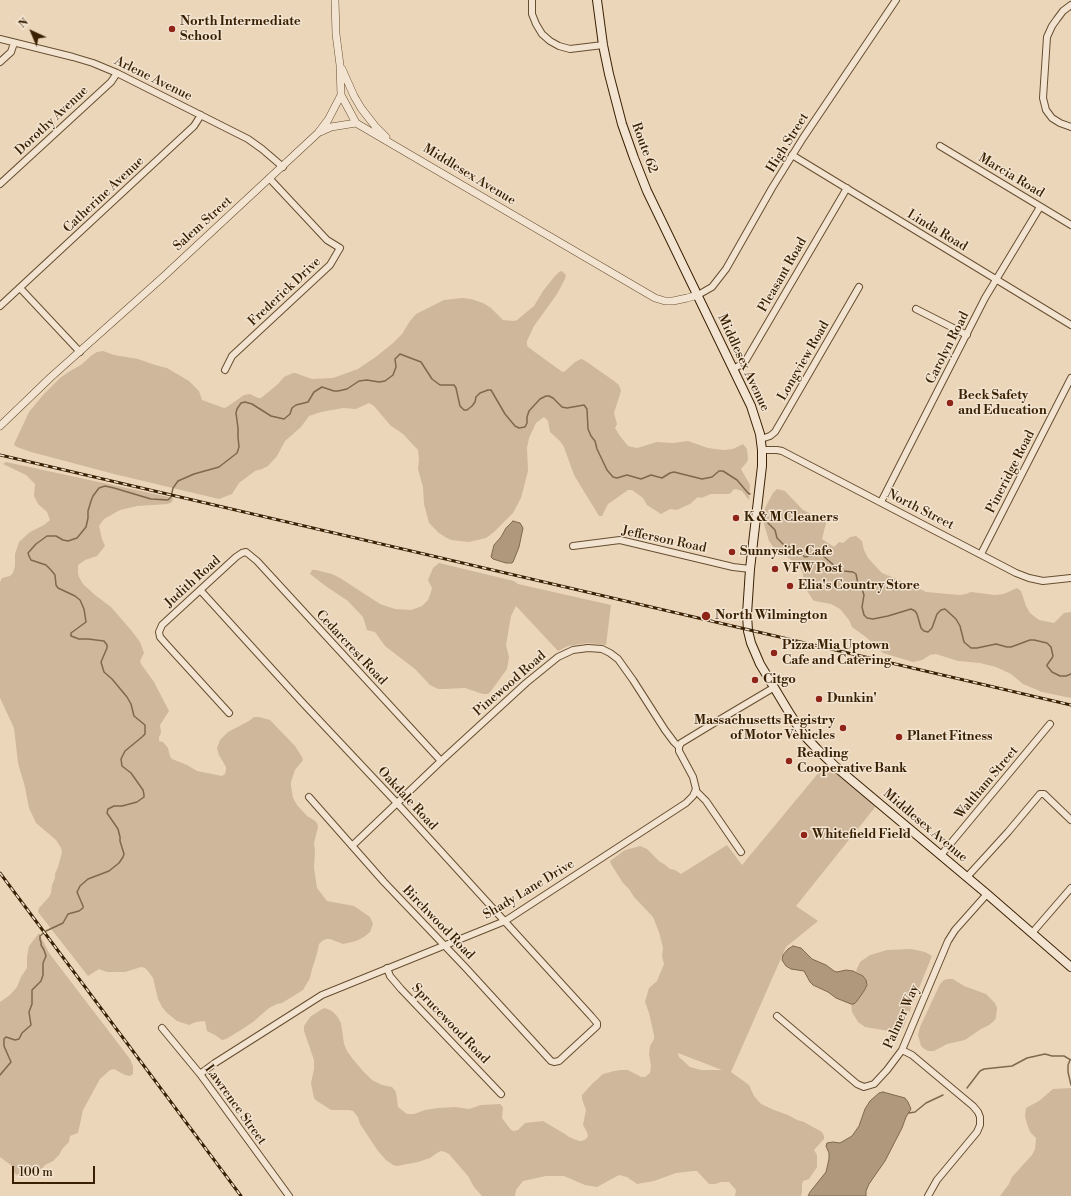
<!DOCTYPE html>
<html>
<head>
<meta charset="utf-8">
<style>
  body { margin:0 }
  #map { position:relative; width:1071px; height:1196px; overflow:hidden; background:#ecd6b9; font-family:"Libre Bodoni",serif }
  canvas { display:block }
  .north { position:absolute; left:12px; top:12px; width:40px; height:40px; -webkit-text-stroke:3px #f3e4d2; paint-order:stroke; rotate:316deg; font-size:11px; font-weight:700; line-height:16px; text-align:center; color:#392002 }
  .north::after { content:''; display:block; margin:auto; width:14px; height:18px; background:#392002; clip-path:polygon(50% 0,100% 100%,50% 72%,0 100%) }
  .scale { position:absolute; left:12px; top:1166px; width:83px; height:18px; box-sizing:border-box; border:2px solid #392002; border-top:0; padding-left:5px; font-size:12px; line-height:14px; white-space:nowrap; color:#392002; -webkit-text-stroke:3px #f3e4d2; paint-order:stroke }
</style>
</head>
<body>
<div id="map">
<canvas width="1071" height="1196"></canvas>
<div class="north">N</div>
<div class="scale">100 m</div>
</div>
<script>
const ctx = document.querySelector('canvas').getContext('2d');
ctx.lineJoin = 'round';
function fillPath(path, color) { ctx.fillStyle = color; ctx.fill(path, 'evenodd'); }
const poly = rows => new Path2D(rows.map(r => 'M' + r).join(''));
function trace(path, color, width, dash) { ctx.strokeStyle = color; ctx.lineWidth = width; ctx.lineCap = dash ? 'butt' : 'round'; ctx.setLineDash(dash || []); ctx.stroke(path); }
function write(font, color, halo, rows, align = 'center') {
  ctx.font = font + ' "Libre Bodoni",serif'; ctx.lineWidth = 3; ctx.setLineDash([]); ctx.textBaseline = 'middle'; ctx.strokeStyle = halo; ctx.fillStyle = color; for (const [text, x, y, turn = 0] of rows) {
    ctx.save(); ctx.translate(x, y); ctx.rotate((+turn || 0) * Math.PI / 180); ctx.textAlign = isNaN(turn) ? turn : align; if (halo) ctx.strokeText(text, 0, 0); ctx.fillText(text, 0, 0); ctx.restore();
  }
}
const green = poly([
  [562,271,566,275,565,279,557,294,534,326,527,341,527,345,528,347,561,371,564,372,575,362,581,359,584,360,614,381,619,385,621,391,614,413,617,424,615,428,620,436,628,446,637,448,657,442,673,443,688,441,708,448,723,450,733,449,743,444,747,449,748,459,747,462,741,469,750,485,749,500,742,491,736,489,733,490,731,493,728,494,711,494,701,498,698,497,690,504,677,510,670,509,661,514,647,505,643,498,632,490,628,490,611,502,608,504,602,516,599,516,574,475,564,447,560,441,550,432,548,421,544,417,536,423,529,438,527,448,528,471,521,498,513,513,494,532,486,538,469,542,451,540,445,537,439,533,429,523,424,504,423,487,418,469,419,459,418,450,403,434,390,425,374,406,369,403,356,409,343,408,321,412,309,416,301,427,285,441,277,456,268,466,262,469,255,471,239,483,232,494,219,499,114,474,31,452,17,447,14,445,15,442,29,412,43,395,60,378,70,371,81,365,92,355,97,352,103,351,114,355,138,359,155,365,167,368,189,381,199,391,202,400,224,408,227,407,244,395,250,394,258,398,261,398,278,384,284,377,293,373,295,373,312,379,333,378,358,369,377,356,393,343,402,334,410,321,416,314,444,300,462,298,471,299,483,303,491,308,503,320,514,321,517,320,534,306,543,291,554,277,559,272],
  [6,462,173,498,172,502,168,504,137,506,120,510,104,519,99,526,102,539,105,546,97,556,85,560,78,565,78,573,79,577,83,584,95,595,111,607,131,630,140,642,144,653,140,661,141,664,154,682,169,711,160,725,161,733,159,737,159,741,163,742,168,748,170,756,172,759,187,765,197,771,222,776,225,774,226,770,226,767,219,755,217,748,220,740,228,732,249,721,254,717,259,717,270,720,295,746,302,757,303,760,295,770,291,782,291,786,293,798,297,805,307,816,314,820,317,823,318,827,314,843,315,851,314,868,317,888,327,901,354,906,370,917,373,924,370,932,364,937,356,941,343,944,330,939,326,939,322,941,319,944,318,949,316,957,312,969,310,978,303,990,282,1003,277,1004,269,1008,253,1022,241,1030,226,1039,222,1040,215,1035,207,1031,205,1021,196,1022,189,1025,177,1021,167,1013,162,1007,158,999,153,978,148,971,145,968,141,967,125,972,107,972,99,969,88,976,38,912,39,908,49,897,51,893,52,885,55,878,55,874,58,867,62,852,61,848,56,840,36,823,29,808,25,787,18,763,14,728,0,698,0,582,2,578,10,576,13,573,15,566,15,554,19,542,30,532,44,525,50,520,47,512,38,504,34,496,35,484,26,475,3,464],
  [777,489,785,491,803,510,824,520,826,523,822,539,834,547,839,542,843,543,850,537,856,536,862,541,864,550,868,558,882,573,897,579,907,585,918,588,926,592,960,595,966,594,971,592,995,595,1004,594,1017,588,1021,591,1026,606,1030,613,1039,620,1054,623,1064,613,1071,612,1071,698,1042,692,1023,684,1011,674,996,667,980,663,958,661,936,654,930,655,922,660,913,662,883,653,867,638,852,627,849,620,840,609,831,604,815,601,813,600,804,586,803,573,800,567,780,551,777,550,774,548,769,541,764,524,765,508,773,493],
  [439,563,514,581,518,584,611,605,606,645,588,643,568,646,558,651,516,606,511,616,506,645,509,657,507,669,491,691,488,694,483,694,465,688,443,689,438,689,430,685,415,669,385,646,375,632,367,630,363,617,348,601,327,587,310,574,312,570,316,570,332,574,340,578,380,604,395,609,411,610,422,606,428,600,431,592,432,588,428,580,433,568],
  [825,765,876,806,796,906,818,921,786,947,731,1072,749,1085,754,1096,761,1104,774,1110,788,1115,797,1120,804,1122,822,1132,824,1136,824,1139,814,1150,817,1155,817,1167,809,1179,803,1181,802,1184,802,1192,801,1196,735,1196,736,1190,729,1182,721,1182,715,1184,709,1184,697,1171,694,1171,676,1173,654,1181,637,1184,627,1177,619,1175,597,1187,585,1185,564,1176,546,1176,523,1181,516,1190,515,1196,482,1196,474,1187,468,1176,449,1154,445,1152,441,1151,437,1153,430,1158,418,1162,397,1166,393,1165,386,1160,378,1151,360,1124,358,1117,353,1111,349,1110,331,1110,317,1101,314,1098,311,1083,314,1069,314,1060,304,1031,304,1026,310,1017,322,1009,325,1008,332,1011,337,1016,341,1023,344,1044,347,1051,352,1058,362,1070,372,1080,382,1085,392,1087,396,1092,398,1107,407,1114,414,1114,425,1110,438,1108,455,1107,469,1109,481,1105,500,1104,503,1107,502,1118,511,1130,514,1131,518,1130,525,1123,543,1121,565,1134,569,1137,579,1141,582,1141,586,1139,588,1136,587,1132,583,1125,586,1110,582,1099,582,1095,592,1084,603,1074,614,1071,621,1070,628,1070,641,1077,645,1077,650,1073,651,1066,649,1054,650,1046,654,1039,654,1035,649,1013,645,1002,649,988,657,981,664,964,662,956,663,948,659,932,653,917,634,897,629,889,623,883,611,864,610,861,625,850,640,846,647,849,660,862,664,864,670,869,675,870,681,874,727,845,742,865],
  [678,1053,722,1070,701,1070,690,1067,679,1057],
  [39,933,49,953,130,1059,133,1066,133,1074,130,1076,125,1075,114,1069,110,1070,100,1079,83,1110,78,1133,70,1136,69,1142,63,1148,59,1155,53,1161,45,1165,40,1171,18,1176,15,1174,12,1166,0,1157,0,1002,10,995,17,987,21,977,27,968,27,957,29,946],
  [911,949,925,952,932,956,903,1028,899,1031,889,1031,865,1027,858,1022,852,1012,851,1004,854,1004,857,1001,864,991,867,985,865,978,856,971,860,962,870,955,887,950],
  [948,979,953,979,964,986,986,994,995,1003,997,1008,996,1017,995,1020,989,1025,981,1029,965,1040,947,1044,934,1051,928,1051,923,1048,921,1046,918,1035,920,1027,940,984,944,980],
  [1071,1088,1071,1196,1000,1196,1009,1184,1012,1177,1032,1155,1035,1149,1036,1138,1030,1132,1027,1124,1025,1116,1026,1108,1039,1101,1053,1089]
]);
const water = poly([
  [513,521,520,523,523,528,519,547,513,562,512,563,506,563,493,559,491,557,494,545,501,537,506,528,513,521],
  [793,946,801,948,812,959,826,965,834,971,837,972,846,970,853,971,863,976,866,980,867,985,864,991,857,1001,854,1004,851,1004,836,998,828,992,813,985,810,982,804,971,791,969,786,966,782,960,783,955,788,949,793,946],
  [883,1092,905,1098,908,1102,911,1109,906,1117,902,1128,885,1161,869,1184,866,1191,866,1196,808,1196,810,1192,826,1172,829,1159,829,1153,826,1146,827,1143,833,1142,840,1143,852,1136,859,1126,865,1109,870,1101,879,1093,883,1092]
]);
const stream = poly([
  [764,519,775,530,777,538,785,546,792,547,805,557,821,554,837,568,844,571,853,572,856,574,858,584,862,589,864,595,862,607,864,615,867,618,873,619,888,616,911,609,915,611,917,614,921,628,924,631,928,632,932,628,937,614,941,610,945,609,956,619,960,626,964,642,971,648,977,648,996,644,1007,647,1011,647,1030,640,1034,640,1047,643,1051,647,1053,656,1052,658,1047,665,1047,666,1052,672,1060,676,1066,676,1071,674],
  [1070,1060,1068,1065,1068,1072,1071,1085],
  [0,1075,11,1062,4,1046,4,1039,6,1037,15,1040,19,1039,22,1033,31,1025,29,1012,32,1004,32,990,41,981,43,975,43,963,46,956,44,950,41,945,41,942,40,940,40,936,46,931,63,923,68,914,79,911,83,908,83,906,77,892,80,886,88,879,109,871,119,863,123,857,124,854,120,841,120,837,118,829,107,813,108,809,114,806,122,806,137,802,144,797,144,795,143,790,131,773,122,766,121,759,125,751,142,737,145,734,145,725,134,716,131,704,127,697,112,679,104,672,101,662,107,648,107,645,104,641,88,639,79,639,71,636,71,633,86,622,84,609,80,600,75,596,58,588,56,585,55,575,51,570,46,565,31,560,29,556,28,553,36,544,47,536,56,536,63,540,68,541,77,538,86,527,88,518,88,511,91,501,93,496,99,488,105,486,114,488,151,499,168,500,171,497,173,488,178,481,194,474,219,467,237,453,239,447,238,437,238,428,236,413,237,409,241,403,245,402,252,404,271,416,284,419,290,414,292,408,296,405,308,402,314,392,322,387,334,391,338,391,347,389,359,381,367,380,379,382,385,381,393,375,396,367,395,359,400,354,421,362,432,379,440,385,454,385,456,388,460,406,464,410,467,410,472,406,475,402,476,397,480,393,488,390,491,390,505,414,515,426,519,428,525,427,527,423,527,417,529,411,540,399,546,396,549,396,553,398,562,407,567,408,584,405,587,409,588,429,591,436,595,441,597,449,607,470,613,477,617,478,627,475,641,479,651,475,662,478,670,473,674,472,702,479,712,477,719,471,723,471,737,480,748,493,750,494],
  [967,1088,980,1071,984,1069,1012,1066,1027,1058,1045,1054,1052,1056,1064,1056,1071,1060],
  [909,1113,915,1112,926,1103,943,1095]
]);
const minor = poly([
  [532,0,532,14,536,24,542,34,550,41,559,46,570,49,603,45],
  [1071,5,1063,11,1057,19,1052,26,1047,37,1043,98,1046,110,1052,118,1060,123,1071,127],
  [0,39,73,57,93,63,117,73,248,139,262,149,283,167],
  [0,62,11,52,14,43],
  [940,146,1071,225],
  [792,155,1071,325],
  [0,184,111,82,117,73],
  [20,288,80,352],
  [698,295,712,287,726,269,772,188,803,138,896,0],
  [0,306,194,126,201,115],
  [916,309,967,335],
  [733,369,742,364,746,360,847,188],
  [225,370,232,356,330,265,340,248,327,240,270,179],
  [761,439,770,436,775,432,859,287],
  [762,450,777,450,782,451,1016,573,1029,578,1043,581,1071,578],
  [881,502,985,298,1040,207],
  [573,546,620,540,733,567,750,569],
  [981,554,1071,378],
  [201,591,301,701,396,802,591,1016,597,1023,597,1026,559,1061,554,1062,551,1061,465,967,384,882,309,797],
  [229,713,167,645,160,637,159,632,162,625,236,557,242,553,246,552,257,561,441,761],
  [696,791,706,801,741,852],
  [352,846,441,761,526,683,558,657,573,650,588,648,602,649,610,653,618,659,633,680,665,730,674,742,679,747],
  [941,855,1050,724],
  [967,877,1008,832,1040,794,1044,794,1071,820],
  [1032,933,1071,888],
  [387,968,390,976,401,989,501,1094],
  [777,1016,857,1084,864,1087,874,1084,887,1070,902,1050,948,941,955,930,987,894],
  [162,1028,200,1074,289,1196],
  [902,1050,912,1055,973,1106,978,1112,980,1117,980,1125,977,1132,937,1180,928,1196],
  [200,1074,215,1063,322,995,505,921,686,803,693,796,696,789,693,777,679,751,679,747,681,743,709,726,773,688]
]);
const tertiary = poly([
  [342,69,354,96,361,108,375,126,386,137],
  [341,95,356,123],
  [320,132,331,127,356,123,655,298,665,301,673,301,687,298,698,295],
  [0,426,51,377,163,277,318,133,328,120,341,95,340,65,336,34,335,0]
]);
const secondary = poly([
  [597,0,603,45,609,74,622,124,634,158,647,191,751,406,760,434,762,450,762,466,750,569,747,614,748,631,751,643,760,664,790,714,803,734,817,749,837,768,987,894,1071,967]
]);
const rail = poly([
  [0,455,1071,705],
  [0,873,241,1196]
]);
const markers = [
  [172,29,4,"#8f2418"],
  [950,403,4,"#8f2418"],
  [736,518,4,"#8f2418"],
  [732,552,4,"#8f2418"],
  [775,569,4,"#8f2418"],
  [790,586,4,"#8f2418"],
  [706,616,5,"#8f2418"],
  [774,653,4,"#8f2418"],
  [755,680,4,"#8f2418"],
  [819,699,4,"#8f2418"],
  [843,728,4,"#8f2418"],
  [899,737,4,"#8f2418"],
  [789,761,4,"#8f2418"],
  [804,835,4,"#8f2418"]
];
const poiNames = [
  ["North Intermediate",180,22],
  ["School",180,37],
  ["Beck Safety",958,396],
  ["and Education",958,411],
  ["K & M Cleaners",744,518],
  ["Sunnyside Cafe",740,552],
  ["VFW Post",783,569],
  ["Elia's Country Store",798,586],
  ["North Wilmington",715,616],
  ["Pizza Mia Uptown",782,646],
  ["Cafe and Catering",782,661],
  ["Citgo",763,680],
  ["Dunkin'",827,699],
  ["Massachusetts Registry",835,721,"right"],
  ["of Motor Vehicles",835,736,"right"],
  ["Planet Fitness",907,737],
  ["Reading",797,754],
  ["Cooperative Bank",797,769],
  ["Whitefield Field",812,835]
];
const streetNames = [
  ["Arlene Avenue",153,79,26],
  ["Dorothy Avenue",52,121,-43],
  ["High Street",788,143,-58],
  ["Route 62",644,148,70],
  ["Middlesex Avenue",469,175,31],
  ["Marcia Road",1011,176,31],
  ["Catherine Avenue",104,195,-43],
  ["Salem Street",203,224,-42],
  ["Linda Road",937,231,31],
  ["Pleasant Road",783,275,-60],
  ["Frederick Drive",285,292,-43],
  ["Carolyn Road",948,348,-63],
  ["Longview Road",804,361,-60],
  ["Middlesex Avenue",743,363,65],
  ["Pineridge Road",1011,472,-63],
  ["North Street",920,510,27],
  ["Jefferson Road",664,540,12],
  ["Judith Road",193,582,-42],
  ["Cedarcrest Road",351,648,47],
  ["Pinewood Road",510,684,-41],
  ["Waltham Street",987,783,-50],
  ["Oakdale Road",407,799,47],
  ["Middlesex Avenue",925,826,40],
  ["Shady Lane Drive",529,890,-31],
  ["Birchwood Road",438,923,46],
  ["Palmer Way",902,1017,-66],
  ["Sprucewood Road",450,1024,46],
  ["Lawrence Street",235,1105,54]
];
fillPath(green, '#ceb79a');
fillPath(water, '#af987b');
trace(water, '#80684b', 1);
trace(stream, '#80684b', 1.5);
trace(minor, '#664e30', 8);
trace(tertiary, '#664e30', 8);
trace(secondary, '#392002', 10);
trace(minor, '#f3e4d2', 6);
trace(tertiary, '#f3e4d2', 7);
trace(secondary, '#f3e4d2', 8);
trace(rail, '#392002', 3);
trace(rail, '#f3e4d2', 1.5, [4.5]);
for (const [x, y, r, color] of markers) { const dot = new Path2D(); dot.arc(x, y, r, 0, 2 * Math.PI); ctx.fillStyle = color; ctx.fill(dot); trace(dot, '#f3e4d2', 1.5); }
write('bold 13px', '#392002', '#f3e4d2', poiNames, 'left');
write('13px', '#392002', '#f3e4d2', streetNames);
</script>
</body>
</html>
